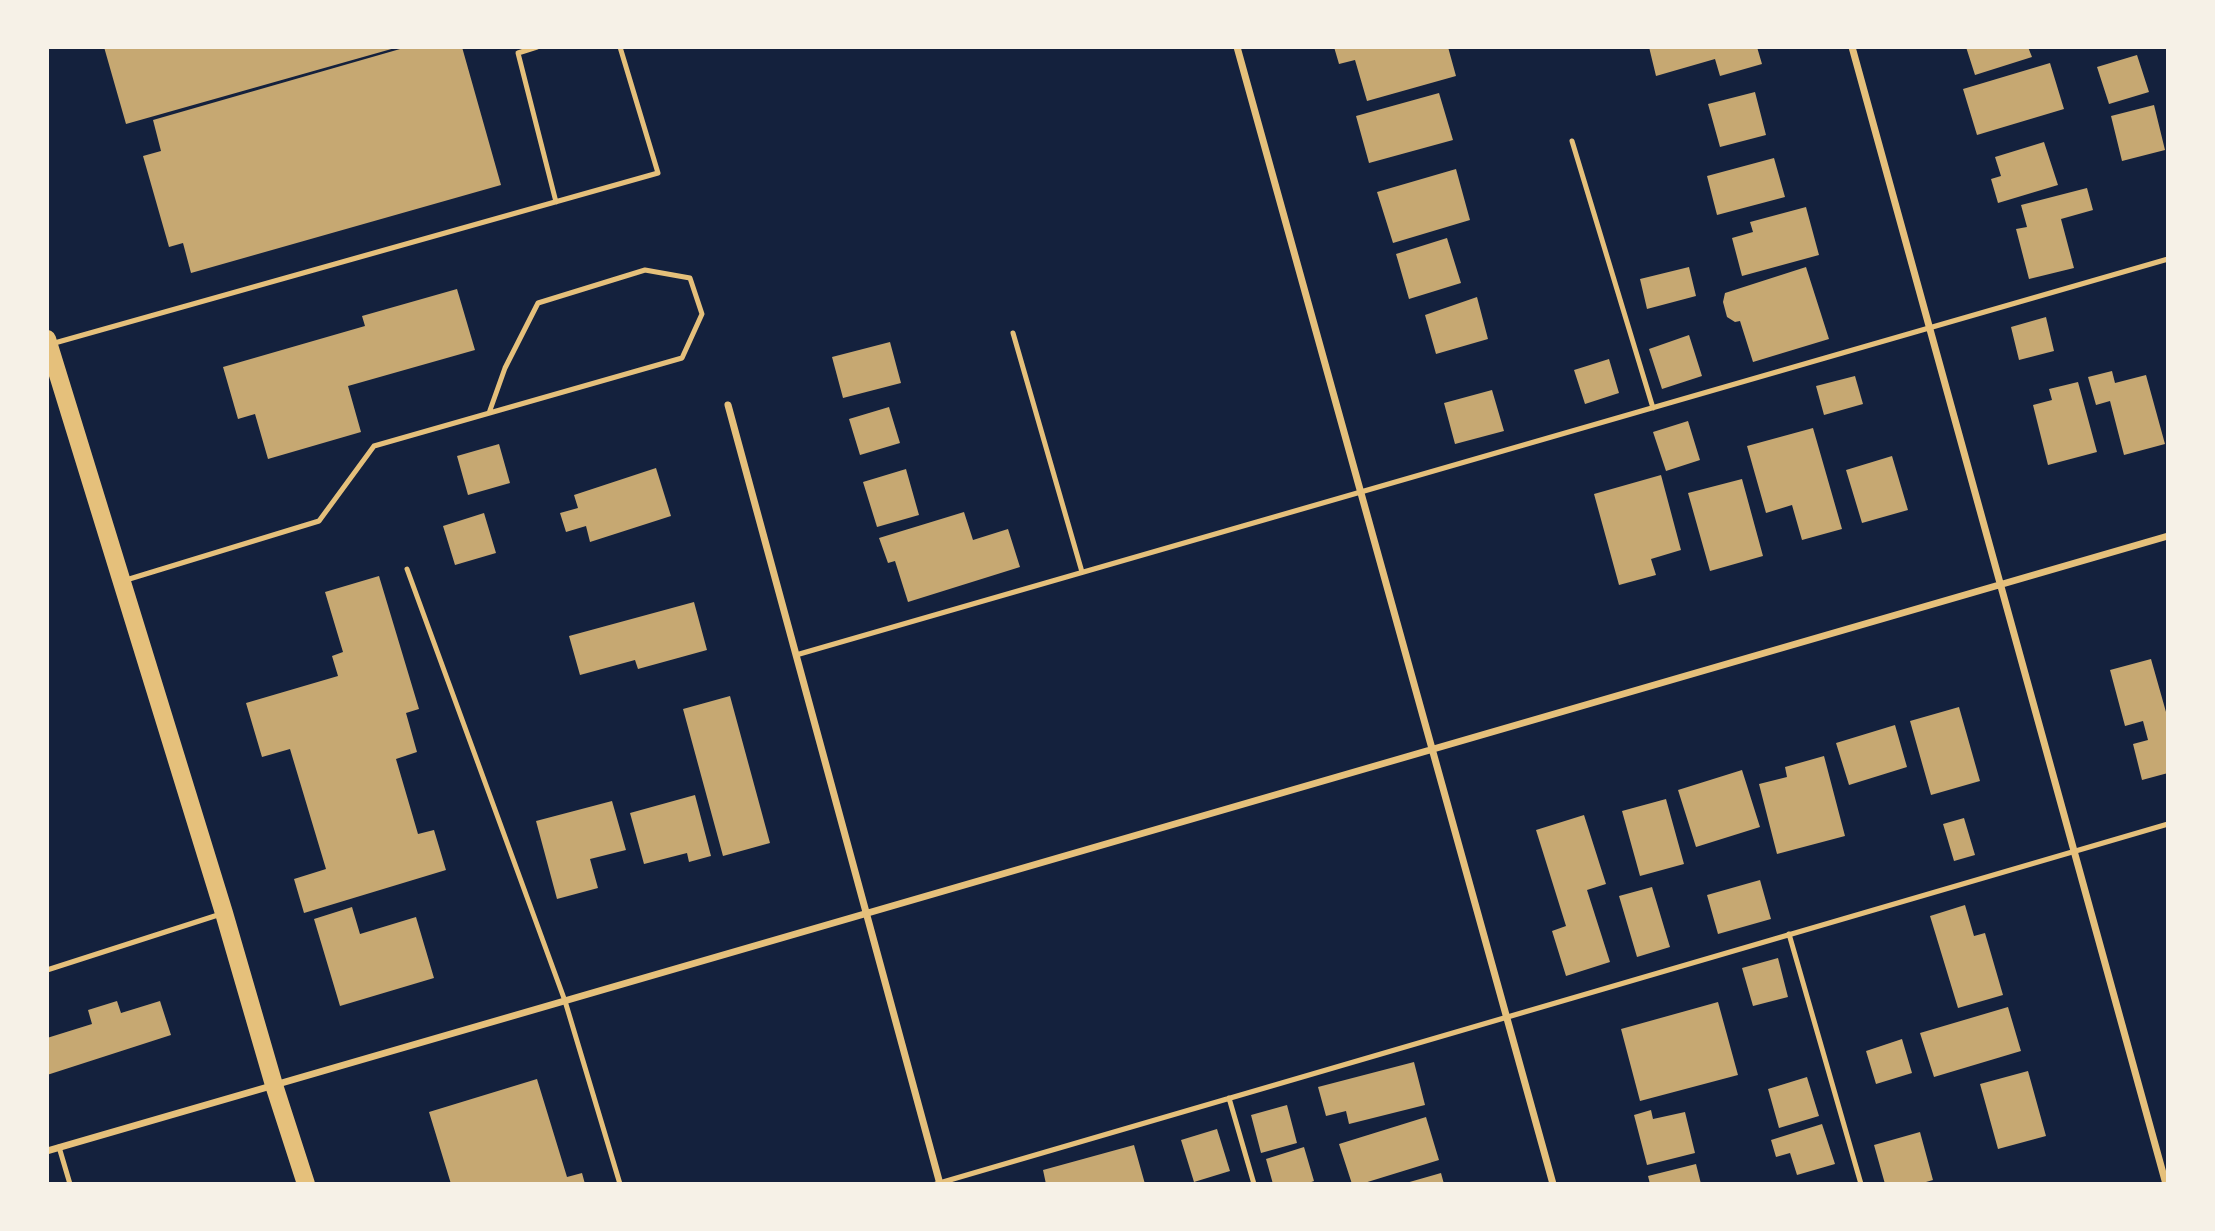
<!DOCTYPE html>
<html>
<head>
<meta charset="utf-8">
<style>
  body { margin:0 }
  #map { position:relative; width:2215px; height:1231px; overflow:hidden; background:#14213d; font-family:Jost,sans-serif }
  canvas { display:block }
  .frame { position:absolute; inset:0; border:49px solid #f6f1e7; pointer-events:none }
</style>
</head>
<body>
<div id="map">
<canvas width="2215" height="1231"></canvas>
<div class="frame"></div>
</div>
<script>
const ctx = document.querySelector('canvas').getContext('2d');
ctx.lineJoin = 'round';
function fillPath(path, color) { ctx.fillStyle = color; ctx.fill(path, 'evenodd'); }
const poly = rows => new Path2D(rows.map(r => 'M' + r).join(''));
function trace(path, color, width, dash) { ctx.strokeStyle = color; ctx.lineWidth = width; ctx.lineCap = dash ? 'butt' : 'round'; ctx.setLineDash(dash || []); ctx.stroke(path); }
const building = poly([
  [104,47,394,47,395,48,126,124],
  [407,47,462,47,501,185,191,273,183,243,169,247,143,156,161,151,153,120],
  [1334,47,1448,47,1456,76,1367,101,1355,60,1339,64],
  [1649,47,1757,47,1762,64,1720,76,1715,59,1656,76],
  [1966,47,2028,47,2032,57,1975,75],
  [2137,55,2149,92,2109,104,2097,67],
  [2050,63,2064,109,1977,135,1963,89],
  [1755,92,1766,135,1720,147,1708,104],
  [1439,93,1453,140,1369,163,1356,116],
  [2154,105,2165,150,2122,161,2111,116],
  [2044,142,2058,185,1998,203,1991,179,2001,176,1995,157],
  [1774,158,1785,197,1717,215,1707,176],
  [1456,169,1470,220,1393,243,1377,192],
  [2087,188,2093,210,2061,219,2074,268,2029,279,2016,229,2027,227,2021,205],
  [1806,207,1819,255,1742,276,1732,238,1753,232,1750,222],
  [1447,238,1461,283,1409,299,1396,254],
  [1689,267,1696,296,1647,309,1640,279],
  [1806,267,1829,339,1753,362,1740,321,1735,322,1727,317,1723,302,1725,293],
  [457,289,475,350,348,386,361,432,268,459,255,414,238,419,223,367,365,326,362,316],
  [1477,297,1488,339,1436,354,1425,315],
  [2046,317,2054,351,2019,360,2011,327],
  [1689,335,1702,376,1662,389,1649,349],
  [890,342,901,383,843,398,832,357],
  [1609,359,1619,393,1585,404,1574,370],
  [2112,371,2115,383,2146,375,2165,444,2124,455,2110,401,2096,405,2088,377],
  [1855,376,1863,404,1824,415,1816,386],
  [2078,382,2097,452,2048,465,2033,405,2052,400,2049,389],
  [1492,390,1504,431,1455,444,1444,403],
  [889,407,900,443,860,455,849,419],
  [1688,421,1700,460,1666,471,1653,432],
  [1813,428,1842,529,1802,540,1792,505,1766,513,1747,446],
  [499,444,510,483,468,495,457,456],
  [1892,456,1908,510,1862,523,1846,470],
  [656,468,671,516,590,542,586,526,566,532,560,513,578,508,574,495],
  [906,469,919,515,877,527,863,482],
  [1661,475,1681,550,1651,559,1656,575,1619,585,1594,494],
  [1742,479,1763,556,1710,571,1688,493],
  [964,512,973,540,1008,529,1020,567,908,602,895,561,888,563,879,538],
  [484,513,496,553,455,565,443,526],
  [379,576,419,709,406,713,417,752,396,759,418,834,434,830,446,870,304,913,294,879,326,869,290,749,262,757,246,703,338,676,332,656,343,652,325,592],
  [694,602,707,650,638,669,635,660,580,675,569,636],
  [2151,659,2168,719,2168,773,2142,780,2133,744,2148,740,2143,721,2125,726,2110,670],
  [730,696,770,843,723,856,683,709],
  [1959,707,1980,781,1931,795,1910,721],
  [1895,725,1907,767,1849,785,1836,743],
  [1824,756,1845,836,1777,854,1759,784,1787,777,1785,767],
  [1742,770,1760,827,1696,847,1678,790],
  [695,795,711,856,689,862,687,853,644,864,630,813],
  [1666,799,1684,864,1640,876,1622,811],
  [612,801,626,850,590,859,598,888,557,899,536,821],
  [1584,815,1606,884,1587,890,1610,962,1566,976,1552,931,1566,926,1536,830],
  [1964,818,1975,855,1954,861,1943,824],
  [1760,880,1771,919,1718,934,1707,895],
  [1652,887,1670,947,1637,957,1619,896],
  [1965,905,1974,936,1985,933,2003,995,1958,1008,1930,916],
  [352,907,360,934,416,917,434,978,340,1006,314,919],
  [1778,958,1788,997,1753,1006,1742,968],
  [117,1001,121,1013,160,1001,171,1035,47,1075,47,1038,92,1024,88,1010],
  [1718,1002,1738,1075,1640,1101,1621,1029],
  [2008,1007,2021,1051,1934,1077,1920,1033],
  [1902,1039,1912,1073,1876,1084,1866,1051],
  [1414,1062,1425,1105,1349,1124,1346,1111,1326,1116,1318,1087],
  [2028,1071,2046,1136,1998,1149,1980,1084],
  [1807,1077,1819,1116,1779,1128,1768,1089],
  [537,1079,567,1177,582,1173,585,1184,451,1184,429,1112],
  [1287,1105,1297,1143,1261,1153,1251,1115],
  [1651,1110,1653,1119,1685,1112,1695,1153,1647,1165,1634,1115],
  [1426,1117,1439,1160,1361,1184,1352,1184,1339,1144],
  [1822,1124,1835,1164,1797,1175,1790,1153,1776,1157,1771,1140],
  [1217,1129,1230,1171,1194,1182,1181,1140],
  [1920,1132,1933,1180,1919,1184,1885,1184,1874,1145],
  [1134,1145,1145,1184,1046,1184,1043,1170],
  [1304,1147,1314,1181,1306,1184,1273,1184,1266,1159],
  [1696,1164,1701,1184,1650,1184,1648,1176],
  [1441,1173,1444,1184,1406,1184,1406,1183]
]);
const service = poly([
  [537,47,518,53,556,202],
  [1572,141,1653,408],
  [1013,333,1082,572],
  [51,344,658,173,620,47],
  [407,569,565,1001,620,1184],
  [126,580,319,521,374,446,682,358,702,314,690,278,645,270,538,303,505,368,489,413],
  [796,655,2168,259],
  [1789,934,1861,1184],
  [47,970,221,914],
  [1229,1098,1254,1184],
  [59,1147,70,1184],
  [936,1184,2168,824]
]);
const minor = poly([
  [1237,47,1553,1184],
  [1852,47,2166,1184],
  [728,405,940,1184],
  [47,1151,2168,536]
]);
const primary = poly([
  [47,339,224,913,274,1085,306,1184]
]);
fillPath(building, '#c6a872');
trace(service, '#e5c07b', 5);
trace(minor, '#e5c07b', 7);
trace(primary, '#e5c07b', 18);
</script>
</body>
</html>
